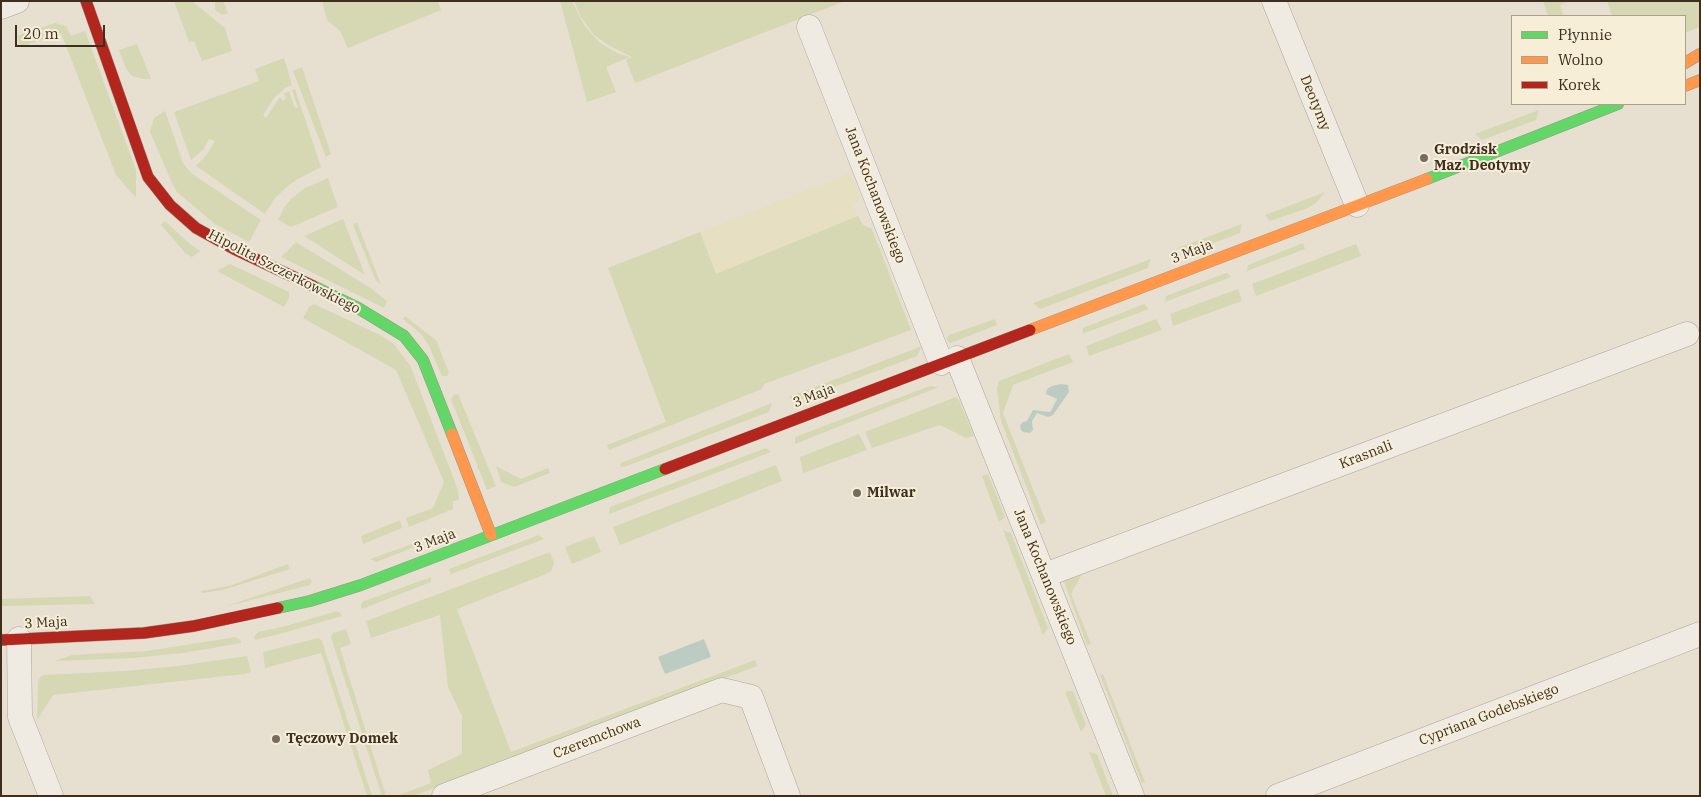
<!DOCTYPE html>
<html>
<head>
<meta charset="utf-8">
<style>
  body { margin:0 }
  #map { position:relative; width:1701px; height:797px; overflow:hidden; background:#e7e0d1; font-family:"IBM Plex Serif",serif }
  canvas { display:block }
  .frame { position:absolute; inset:0; border:2px solid #3d2e20; pointer-events:none }
  .legend { position:absolute; left:1511px; top:15px; width:175px; height:90px; box-sizing:border-box; background:#f7eed8; border:1px solid #ada18e; margin:0; padding:6px 9px; list-style:none; font-size:15px; color:#3d2e20 }
  .legend li { display:flex; align-items:center; gap:10px; height:25px }
  .legend b { width:25px; border:1px solid #ada18e }
  .scale { position:absolute; left:15px; top:25px; width:90px; height:22px; box-sizing:border-box; border:2px solid #3d2e20; border-top:0; padding-left:6px; font-size:15px; line-height:18px; white-space:nowrap; color:#3d2e20; -webkit-text-stroke:4px #f7eed8; paint-order:stroke }
</style>
</head>
<body>
<div id="map">
<canvas width="1701" height="797"></canvas>
<div class="frame"></div>
<ul class="legend">
<li><b style="height:6px;background:#63d668"></b>Płynnie</li>
<li><b style="height:6px;background:#ff974d"></b>Wolno</li>
<li><b style="height:6px;background:#b3261e"></b>Korek</li>
</ul>
<div class="scale">20 m</div>
</div>
<script>
const ctx = document.querySelector('canvas').getContext('2d');
ctx.lineJoin = 'round';
function fillPath(path, color) { ctx.fillStyle = color; ctx.fill(path, 'evenodd'); }
const poly = rows => new Path2D(rows.map(r => 'M' + r).join(''));
function trace(path, color, width, dash) { ctx.strokeStyle = color; ctx.lineWidth = width; ctx.lineCap = dash ? 'butt' : 'round'; ctx.setLineDash(dash || []); ctx.stroke(path); }
function write(font, color, halo, rows, align = 'center') {
  ctx.font = font + ' "IBM Plex Serif",serif'; ctx.lineWidth = 4; ctx.setLineDash([]); ctx.textBaseline = 'middle'; ctx.strokeStyle = halo; ctx.fillStyle = color; for (const [text, x, y, turn = 0] of rows) {
    ctx.save(); ctx.translate(x, y); ctx.rotate((+turn || 0) * Math.PI / 180); ctx.textAlign = isNaN(turn) ? turn : align; if (halo) ctx.strokeText(text, 0, 0); ctx.fillText(text, 0, 0); ctx.restore();
  }
}
const farmland = poly([
  [850,173,860,198,854,206,858,216,716,275,700,232]
]);
const green = poly([
  [174,1,192,1,225,28,232,51,202,61,194,41,189,42],
  [215,1,223,1,228,13,222,15,215,10],
  [322,1,438,1,441,10,348,48,340,31,327,20],
  [560,1,572,1,584,25,600,43,619,54,630,57,606,67,616,92,587,102],
  [574,1,845,1,635,83,626,60,632,57,608,45,594,35,581,17],
  [1543,1,1569,1,1560,5,1564,16,1548,16],
  [1607,1,1700,1,1700,27,1685,33,1685,16,1612,16],
  [55,23,66,26,71,36,85,31,136,170,136,198,116,175,61,33,21,47,17,36],
  [137,44,151,79,143,79,132,76,126,69,119,50],
  [284,58,292,85,285,88,275,97,263,115,266,118,280,97,283,101,286,98,284,94,289,91,295,108,298,108,292,90,295,89,321,167,296,180,289,185,275,198,265,214,196,166,207,154,215,141,209,139,203,150,191,160,174,112,259,81,255,69],
  [302,67,331,154,326,157,293,71],
  [1539,110,1536,120,1482,140,1475,134],
  [165,111,183,163,191,173,261,220,249,242,215,224,177,192,172,183,150,132,154,118],
  [328,178,338,207,291,227,278,220,284,208,291,199,305,188],
  [1325,192,1317,202,1308,208,1270,221,1265,215],
  [858,216,863,225,872,229,911,330,764,384,762,389,609,450,607,445,666,422,608,268,700,232,716,274],
  [343,219,365,275,304,236],
  [165,221,190,244,200,251,192,257,186,254,161,225],
  [357,222,381,285,375,279,353,225],
  [1242,224,1240,233,1185,254,1178,248],
  [296,242,372,289,387,301,384,308,281,257],
  [1303,243,1305,249,1247,271,1248,265],
  [1356,244,1361,256,1256,296,1252,284],
  [1151,259,1148,268,1040,309,1033,303],
  [230,264,289,292,289,298,284,307,217,271],
  [1226,273,1230,275,1231,277,1165,302,1166,296],
  [1238,289,1242,301,1173,326,1170,314],
  [314,304,380,335,394,344,411,367,458,490,459,500,453,501,453,509,409,527,406,518,433,508,444,482,396,370,303,318,309,307],
  [1144,304,1149,309,1082,334,1083,328],
  [405,316,436,340,449,373,447,376,442,376,429,346,421,334,403,319],
  [995,319,997,325,953,342,950,343,947,341,947,338,949,335],
  [1156,319,1162,330,1089,356,1086,346],
  [922,346,917,356,794,402,789,397],
  [1069,354,1073,362,1013,385,1003,413,1046,522,1041,525,1001,421,997,388,999,381],
  [930,386,939,387,795,444,795,437],
  [458,394,496,486,487,490,451,399,454,395],
  [956,397,959,400,974,436,966,438,940,425,872,448,865,432],
  [772,403,769,412,624,467,620,466,621,463],
  [859,434,867,450,803,473,800,457],
  [766,448,771,452,609,514,610,507],
  [776,465,782,481,620,545,613,527],
  [496,466,521,479,548,468,550,473,514,487,501,482],
  [988,474,1005,517,999,522,982,476],
  [400,520,402,528,363,544,361,536],
  [1003,530,1011,533,1048,628,1043,635],
  [539,535,544,539,451,574,449,569],
  [594,536,601,552,572,564,565,547],
  [418,542,415,547,376,562,370,559],
  [550,552,554,563,551,572,457,609,511,752,755,660,757,666,413,796,397,796,431,783,428,770,462,754,462,716,448,687,440,615,371,638,366,621],
  [288,564,290,569,223,590,202,593,201,591,229,586],
  [1082,574,1071,594,1091,644,1087,645,1064,581],
  [431,577,431,582,362,609,361,606,362,602],
  [310,578,312,581,310,585,224,607],
  [90,596,95,604,1,606,1,599],
  [337,611,340,613,342,616,283,633,255,640,254,637,258,632,286,626],
  [346,629,351,644,340,648,386,796,382,796,331,637,333,633],
  [236,637,241,641,241,643,183,653,133,658,55,661,72,655,147,651],
  [318,638,322,641,372,796,367,796,321,653,265,668,263,652],
  [247,656,251,672,244,674,53,695,37,720,38,683,40,677,43,675,124,671,178,666],
  [1103,674,1108,687,1145,782,1142,783,1100,675],
  [1070,691,1073,691,1086,725,1081,732,1065,692],
  [1089,752,1097,754,1113,796,1106,796]
]);
const water = poly([
  [1061,384,1068,385,1069,392,1053,415,1048,417,1037,413,1032,421,1033,430,1030,433,1023,432,1021,430,1020,425,1023,422,1027,421,1033,410,1049,412,1051,411,1057,399,1046,394,1047,389,1052,386],
  [704,639,711,657,665,674,658,657]
]);
const street = poly([
  [1274,1,1357,205],
  [1,7,17,1],
  [809,27,941,363],
  [957,358,1132,796],
  [1045,575,1687,334],
  [19,639,20,717,51,796],
  [444,796,722,690,751,697,788,796],
  [1278,796,1700,634]
]);
const fast = poly([
  [1427,179,1618,104],
  [313,286,358,308,404,336,423,360,452,434],
  [278,608,310,601,361,585,665,469]
]);
const slow = poly([
  [1685,63,1700,54],
  [1685,86,1700,80],
  [1030,330,1427,179],
  [452,434,491,535]
]);
const jam = poly([
  [86,1,148,177,170,205,196,228,234,249,313,286],
  [665,469,1030,330],
  [1,640,144,633,194,626,278,608]
]);
const markers = [
  [1424,158,5,"#786c5e"],
  [857,493,5,"#786c5e"],
  [276,739,5,"#786c5e"]
];
const streetNames = [
  ["Deotymy",1315,103,68],
  ["Jana Kochanowskiego",875,195,69],
  ["3 Maja",1192,252,-21],
  ["Hipolita Szczerkowskiego",284,272,27],
  ["3 Maja",814,396,-21],
  ["Krasnali",1366,455,-21],
  ["3 Maja",435,541,-21],
  ["Jana Kochanowskiego",1045,577,68],
  ["3 Maja",46,623,-3],
  ["Cypriana Godebskiego",1489,715,-21],
  ["Czeremchowa",597,738,-21]
];
const poiNames = [
  ["Grodzisk",1434,150],
  ["Maz. Deotymy",1434,166],
  ["Milwar",867,493],
  ["Tęczowy Domek",286,739]
];
fillPath(farmland, '#e6dfc2');
fillPath(green, '#d6d7b3');
fillPath(water, '#bcccc2');
trace(street, '#ada599', 25);
trace(fast, '#9c958a', 12);
trace(slow, '#9c958a', 12);
trace(jam, '#9c958a', 12);
trace(street, '#efebe3', 24);
trace(fast, '#63d668', 11);
trace(slow, '#ff974d', 11);
trace(jam, '#b3261e', 11);
for (const [x, y, r, color] of markers) { const dot = new Path2D(); dot.arc(x, y, r, 0, 2 * Math.PI); ctx.fillStyle = color; ctx.fill(dot); trace(dot, '#f7eed8', 2); }
write('14px', '#3d2e20', '#f7eed8', streetNames);
write('bold 14px', '#3d2e20', '#f7eed8', poiNames, 'left');
</script>
</body>
</html>
